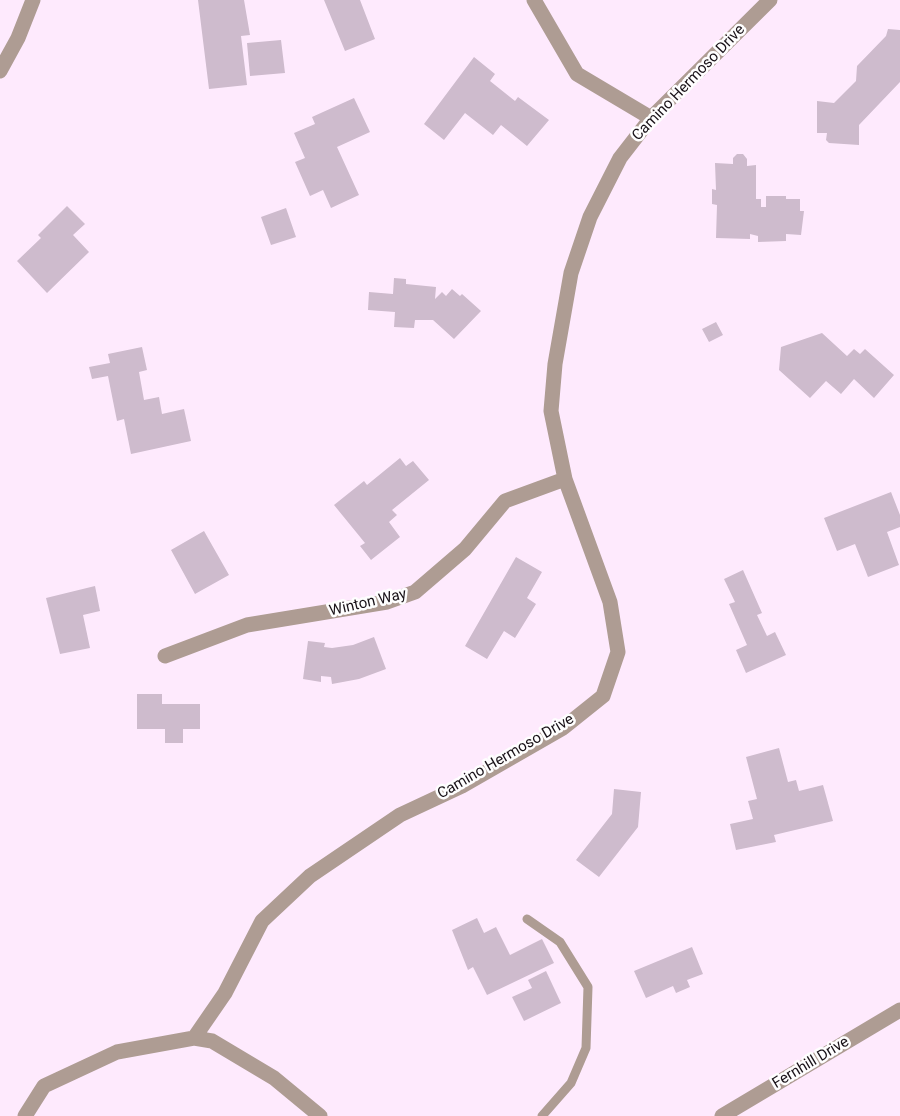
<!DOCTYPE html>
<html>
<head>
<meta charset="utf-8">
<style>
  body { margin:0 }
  canvas { display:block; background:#feeafd }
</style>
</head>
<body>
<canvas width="900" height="1116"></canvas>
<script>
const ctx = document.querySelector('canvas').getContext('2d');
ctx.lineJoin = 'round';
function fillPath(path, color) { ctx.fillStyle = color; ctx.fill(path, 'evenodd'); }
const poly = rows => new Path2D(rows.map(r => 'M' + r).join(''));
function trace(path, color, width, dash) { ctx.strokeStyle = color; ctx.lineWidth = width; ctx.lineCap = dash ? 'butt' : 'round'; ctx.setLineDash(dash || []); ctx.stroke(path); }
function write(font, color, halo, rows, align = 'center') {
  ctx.font = font + ' Roboto,sans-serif'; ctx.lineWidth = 5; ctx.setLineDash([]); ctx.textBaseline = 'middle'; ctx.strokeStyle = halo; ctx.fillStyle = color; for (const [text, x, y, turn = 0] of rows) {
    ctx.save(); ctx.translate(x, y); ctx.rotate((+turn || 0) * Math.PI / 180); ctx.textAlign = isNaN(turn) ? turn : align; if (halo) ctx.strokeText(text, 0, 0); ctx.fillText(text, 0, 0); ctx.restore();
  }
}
const building = poly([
  [198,0,244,0,250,35,241,36,247,85,209,89],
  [324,0,360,0,375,39,345,51],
  [888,29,900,30,900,82,859,125,859,145,829,143,826,140,827,133,817,133,817,101,834,103,856,81,857,66,886,36],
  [281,40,285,73,250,76,247,43],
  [474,57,495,74,490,81,515,101,518,97,549,120,527,146,501,125,493,135,465,113,444,140,424,124],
  [354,98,370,132,337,147,359,195,331,208,323,190,310,196,295,162,305,158,294,133,315,124,312,117],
  [737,154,743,154,747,159,747,166,756,165,756,199,761,199,761,207,766,207,766,196,786,196,786,199,800,199,800,211,804,211,801,235,786,234,786,241,758,242,758,236,750,234,750,239,716,238,717,205,712,204,712,189,716,190,715,163,733,164,733,158],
  [67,206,85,224,73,235,89,252,47,293,17,261,41,238,38,235],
  [286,208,296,237,271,245,261,217],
  [394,278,406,279,406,284,436,287,435,299,442,292,446,296,452,289,460,296,462,294,481,311,454,339,433,320,415,320,414,328,394,327,395,312,368,310,369,292,393,294],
  [716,322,723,335,709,342,702,329],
  [822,333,847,356,854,349,860,354,865,349,894,375,874,398,854,379,841,394,826,381,810,398,779,370,781,347],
  [142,347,147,370,139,372,144,400,159,397,162,414,184,409,191,441,131,454,124,419,117,421,108,376,92,379,89,367,110,363,108,354],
  [400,458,406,466,413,461,429,480,392,510,397,515,389,522,400,537,371,560,360,546,365,543,334,505,364,481,367,485],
  [891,492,900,515,900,527,887,532,899,565,868,577,855,544,837,551,824,518],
  [204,531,229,575,195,594,171,550],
  [516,557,542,572,527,598,536,604,515,638,504,631,487,659,465,646],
  [743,570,762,613,757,615,767,636,775,632,786,655,746,673,736,650,747,645,729,604,735,602,724,579],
  [95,586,100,611,83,615,90,648,60,654,46,598],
  [374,637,386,669,359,679,332,684,331,677,321,676,321,682,303,679,308,641,325,643,324,647,332,648,353,645],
  [137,694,162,694,162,704,200,704,200,729,183,729,183,743,165,743,165,729,137,729],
  [779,748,788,782,796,780,799,791,823,785,833,821,774,835,776,842,736,850,730,824,753,819,748,801,757,799,746,757],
  [614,789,641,792,638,827,599,877,576,860,612,814],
  [477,918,484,933,496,927,510,955,542,939,554,963,487,995,473,967,468,970,452,930],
  [692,947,703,974,687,980,690,987,676,993,673,986,646,998,634,971],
  [546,971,561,1003,524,1021,512,997,532,988,528,980]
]);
const lane = poly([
  [527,919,560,942,588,987,586,1048,571,1083,542,1116]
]);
const street = poly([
  [534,0,577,74,651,118],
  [0,71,18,38,33,0],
  [165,656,247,625,387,602,415,592,465,549,505,501,565,479],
  [194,1038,212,1041,274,1078,320,1116],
  [25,1116,44,1086,117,1052,194,1038,225,993,262,921,310,876,400,815,462,786,563,728,603,696,618,652,610,602,565,479,551,411,555,364,571,273,590,217,620,158,651,118,770,0],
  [722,1116,900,1010]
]);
const streetNames = [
  ["Camino Hermoso Drive",689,83,-46],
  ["Winton Way",368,603,-13],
  ["Camino Hermoso Drive",506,757,-30],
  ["Fernhill Drive",811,1063,-31]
];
fillPath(building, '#cebbcd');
trace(lane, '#ae9c93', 9);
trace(street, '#ae9c93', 15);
write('15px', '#181117', '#fefefe', streetNames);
</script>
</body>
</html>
